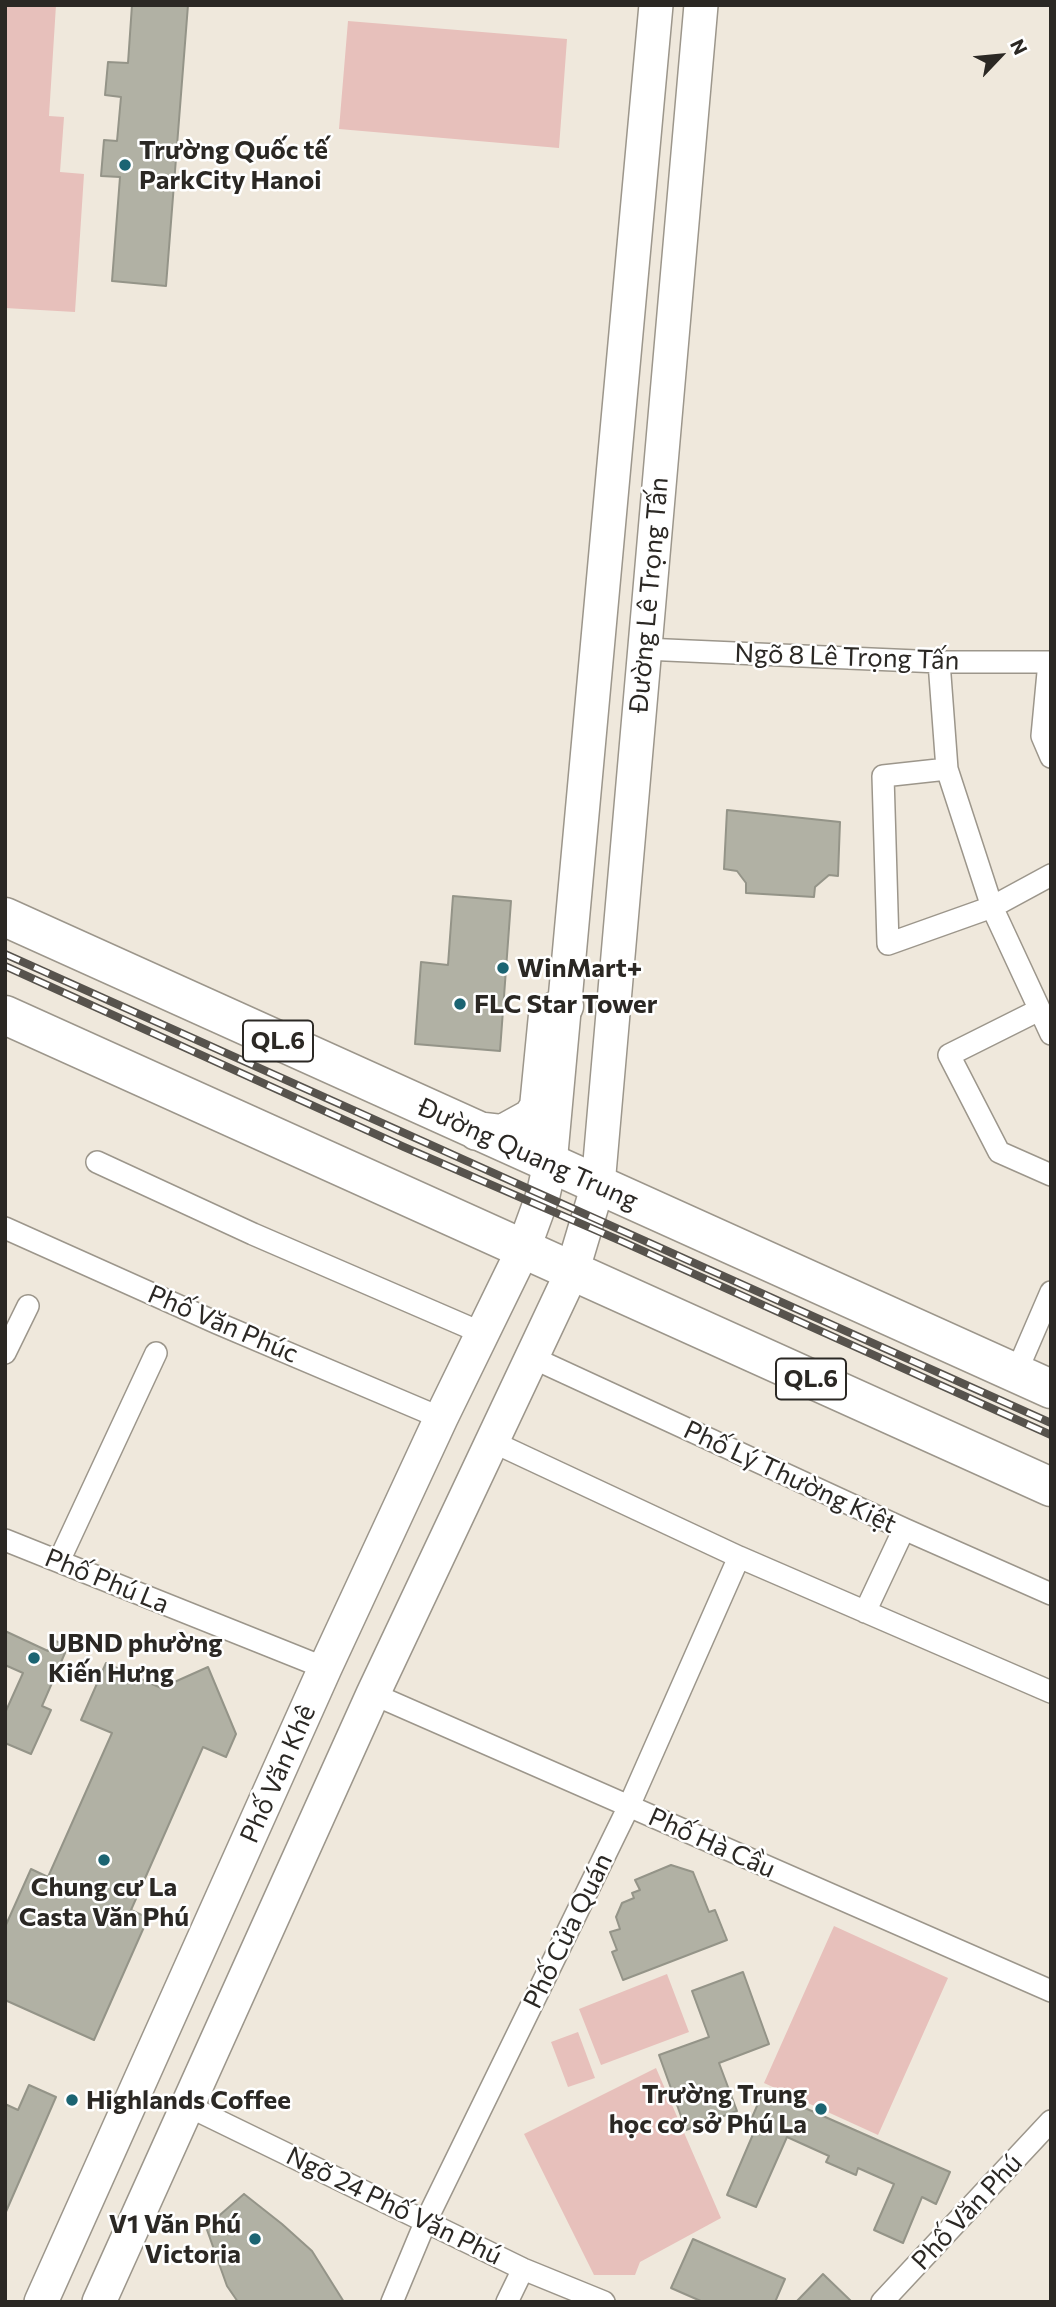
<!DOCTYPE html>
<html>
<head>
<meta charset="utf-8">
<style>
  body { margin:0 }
  #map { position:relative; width:1056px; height:2307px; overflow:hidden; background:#efe8dc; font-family:Commissioner,sans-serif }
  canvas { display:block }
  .frame { position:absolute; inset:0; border:7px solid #2b2824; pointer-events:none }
  .north { position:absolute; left:965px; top:21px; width:70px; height:70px; -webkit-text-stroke:5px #fff; paint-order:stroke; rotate:64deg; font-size:19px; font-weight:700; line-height:28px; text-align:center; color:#2b2824 }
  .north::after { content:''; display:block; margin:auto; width:24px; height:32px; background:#2b2824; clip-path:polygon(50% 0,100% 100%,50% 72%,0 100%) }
</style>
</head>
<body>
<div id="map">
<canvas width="1056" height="2307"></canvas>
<div class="frame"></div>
<div class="north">N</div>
</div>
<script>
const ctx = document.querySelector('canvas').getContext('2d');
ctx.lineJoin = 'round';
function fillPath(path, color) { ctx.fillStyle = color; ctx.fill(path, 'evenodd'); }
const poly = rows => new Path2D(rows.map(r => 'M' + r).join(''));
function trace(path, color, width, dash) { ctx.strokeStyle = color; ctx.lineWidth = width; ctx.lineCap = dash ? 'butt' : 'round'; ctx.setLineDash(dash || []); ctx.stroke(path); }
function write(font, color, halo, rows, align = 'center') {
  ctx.font = font + ' Commissioner,sans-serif'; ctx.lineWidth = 5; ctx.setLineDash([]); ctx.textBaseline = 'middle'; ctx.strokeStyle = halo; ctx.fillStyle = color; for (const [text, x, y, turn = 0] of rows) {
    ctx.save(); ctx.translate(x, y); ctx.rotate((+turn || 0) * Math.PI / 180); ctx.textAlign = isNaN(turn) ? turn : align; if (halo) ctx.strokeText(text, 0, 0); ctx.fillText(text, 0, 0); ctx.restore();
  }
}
const green = poly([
  [5,5,56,5,49,116,64,117,60,172,84,174,75,312,5,308],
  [348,21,567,39,559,148,339,129],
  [834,1926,948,1978,878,2135,764,2083],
  [667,1974,689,2032,601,2065,579,2009],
  [578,2032,595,2078,568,2087,551,2042],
  [656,2068,721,2218,640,2262,635,2275,594,2275,524,2134]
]);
const building = poly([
  [132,5,188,5,166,286,112,281,120,177,101,176,104,140,117,141,121,97,105,95,108,62,128,63,132,5],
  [727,810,840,822,838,876,829,875,815,887,814,897,746,893,746,883,737,871,724,869,727,810],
  [453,896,511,901,500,1051,415,1044,421,962,448,965,453,896],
  [5,1631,48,1651,53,1640,68,1646,42,1706,51,1710,31,1754,5,1743,5,1713,23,1673,5,1665,5,1631],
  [106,1663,161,1688,208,1667,236,1734,226,1757,203,1747,131,1910,148,1918,94,2040,5,2000,5,1927,31,1869,48,1877,112,1733,81,1720,106,1663],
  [671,1865,693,1872,709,1912,715,1910,727,1940,623,1980,612,1952,617,1950,610,1932,620,1929,616,1917,622,1903,634,1898,632,1893,640,1890,635,1880,671,1865],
  [743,1972,769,2044,719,2063,737,2111,686,2130,659,2055,709,2037,692,1991,743,1972],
  [29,2085,56,2097,5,2214,5,2104,18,2110,29,2085],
  [764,2090,950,2172,936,2204,922,2197,903,2243,874,2230,894,2184,858,2168,856,2175,826,2162,829,2156,787,2137,756,2207,727,2195,757,2125,750,2122,764,2090],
  [244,2194,282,2224,312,2251,344,2302,238,2302,227,2286,206,2227,244,2194],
  [693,2239,785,2279,775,2302,703,2302,671,2288,693,2239],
  [823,2274,852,2302,796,2302,823,2274]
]);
const street = poly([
  [644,649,939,662,1051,662],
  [939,662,947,769,992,907,1051,1034],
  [1049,662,1042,736,1051,757],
  [947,769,883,776,888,944,992,907,1051,875],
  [1039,1010,949,1055,999,1152,1051,1175],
  [97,1162,253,1234,482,1333],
  [5,1228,217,1323,441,1418],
  [5,1353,28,1306],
  [531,1357,904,1529,1051,1594],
  [1016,1373,1051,1292],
  [491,1441,739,1557,1051,1692],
  [5,1540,325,1668],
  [59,1561,156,1353],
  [865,1612,904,1529],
  [373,1694,1051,1991],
  [186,2105,523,2269,604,2302],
  [392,2302,425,2223,629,1806,739,1557],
  [507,2302,523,2269],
  [882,2302,1051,2121]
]);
const primary = poly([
  [41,2302,325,1668,441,1418,523,1250,543,1195,550,1164,656,5],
  [99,2302,373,1694,572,1272,598,1185,701,5]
]);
const highway = poly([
  [5,917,1051,1389],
  [5,1015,1051,1487],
  [477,1131,503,1134,532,1118,539,1107,548,1015,564,1006]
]);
const rail = poly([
  [5,954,1051,1423],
  [5,966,404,1147,621,1241,1051,1435]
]);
const markers = [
  [125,165,7,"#1b6472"],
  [503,968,7,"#1b6472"],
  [460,1004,7,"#1b6472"],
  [34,1658,7,"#1b6472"],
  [104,1860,7,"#1b6472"],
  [72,2100,7,"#1b6472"],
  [821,2109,7,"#1b6472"],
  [255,2239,7,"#1b6472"]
];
const shields = [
  [278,1041,70],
  [811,1379,70]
];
const shieldNames = [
  ["QL.6",278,1041],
  ["QL.6",811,1379]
];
const poiNames = [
  ["Trường Quốc tế",139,150],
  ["ParkCity Hanoi",139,180],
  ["WinMart+",517,968],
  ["FLC Star Tower",474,1004],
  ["UBND phường",48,1643],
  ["Kiến Hưng",48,1673],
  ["Chung cư La",104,1887,"center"],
  ["Casta Văn Phú",104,1917,"center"],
  ["Trường Trung",807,2094,"right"],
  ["học cơ sở Phú La",807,2124,"right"],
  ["Highlands Coffee",86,2100],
  ["V1 Văn Phú",241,2224,"right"],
  ["Victoria",241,2254,"right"]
];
const streetNames = [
  ["Đường Lê Trọng Tấn",649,595,-85],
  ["Ngõ 8 Lê Trọng Tấn",847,657,2],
  ["Đường Quang Trung",528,1154,24],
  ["Phố Văn Phúc",223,1324,23],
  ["Phố Lý Thường Kiệt",790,1477,25],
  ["Phố Phú La",107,1581,22],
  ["Phố Văn Khê",278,1774,-66],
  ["Phố Hà Cầu",712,1843,24],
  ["Phố Cửa Quán",568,1931,-64],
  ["Ngõ 24 Phố Văn Phú",394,2206,26],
  ["Phố Văn Phú",967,2212,-47]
];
fillPath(green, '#e7c0bb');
fillPath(building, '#b1b1a4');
trace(building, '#949488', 2);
trace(street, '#9c968b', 24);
trace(primary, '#9c968b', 36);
trace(highway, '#9c968b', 41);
trace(street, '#fff', 21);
trace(primary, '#fff', 33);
trace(highway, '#fff', 38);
trace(rail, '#57534d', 8);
trace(rail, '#fff', 5, [16]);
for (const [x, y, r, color] of markers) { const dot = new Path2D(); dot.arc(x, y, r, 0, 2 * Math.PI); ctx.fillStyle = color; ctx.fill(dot); trace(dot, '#fff', 2.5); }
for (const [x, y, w] of shields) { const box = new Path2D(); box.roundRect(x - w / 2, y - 20.5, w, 41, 5); ctx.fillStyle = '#fff'; ctx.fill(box); trace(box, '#2b2824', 2); }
write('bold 24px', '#2b2824', null, shieldNames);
write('bold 26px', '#2b2824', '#fff', poiNames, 'left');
write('26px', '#2b2824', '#fff', streetNames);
</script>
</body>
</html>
